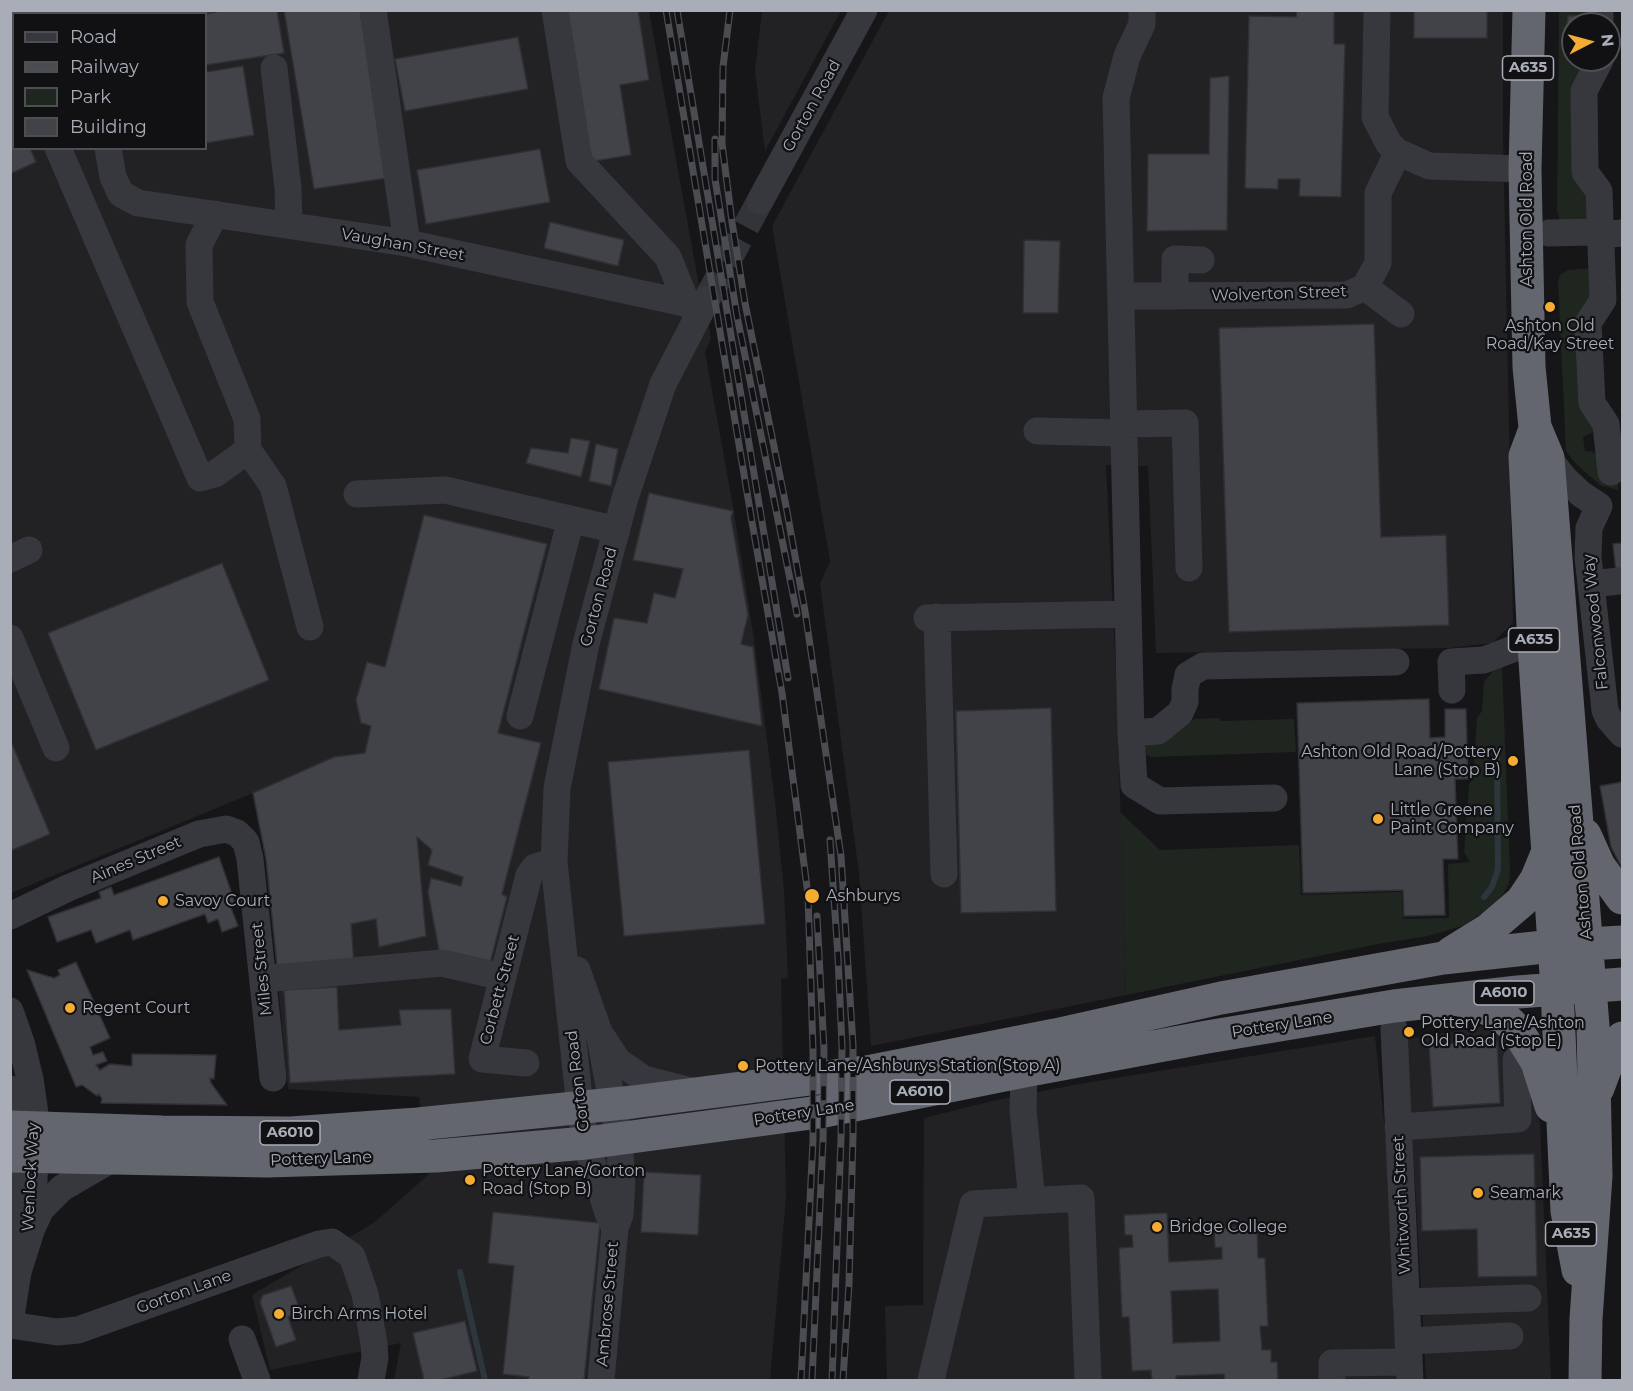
<!DOCTYPE html>
<html>
<head>
<meta charset="utf-8">
<style>
  body { margin:0 }
  #map { position:relative; width:1633px; height:1391px; overflow:hidden; background:#161618; font-family:Montserrat,sans-serif }
  canvas { display:block }
  .frame { position:absolute; inset:0; border:12px solid #a8adb8; pointer-events:none }
  .legend { position:absolute; left:12px; top:12px; width:195px; height:138px; box-sizing:border-box; background:#111113; border:2px solid #4d4f55; margin:0; padding:8px 10px; list-style:none; font-size:18px; color:#a8adb8 }
  .legend li { display:flex; align-items:center; gap:12px; height:30px }
  .legend b { width:30px; border:2px solid #4d4f55 }
  .north { position:absolute; left:1561px; top:12px; width:60px; height:60px; box-sizing:border-box; background:#111113; border:2px solid #4d4f55; border-radius:50%; rotate:84deg; font-size:16px; font-weight:700; line-height:24px; text-align:center; color:#a8adb8 }
  .north::after { content:''; display:block; margin:auto; width:21px; height:27px; background:#f4ac32; clip-path:polygon(50% 0,100% 100%,50% 72%,0 100%) }
</style>
</head>
<body>
<div id="map">
<canvas width="1633" height="1391"></canvas>
<div class="frame"></div>
<ul class="legend">
<li><b style="height:8px;background:#37383d"></b>Road</li>
<li><b style="height:8px;background:#4a4c52"></b>Railway</li>
<li><b style="height:16px;background:#1e261f"></b>Park</li>
<li><b style="height:16px;background:#424348"></b>Building</li>
</ul>
<div class="north">N</div>
</div>
<script>
const ctx = document.querySelector('canvas').getContext('2d');
ctx.lineJoin = 'round';
function fillPath(path, color) { ctx.fillStyle = color; ctx.fill(path, 'evenodd'); }
const poly = rows => new Path2D(rows.map(r => 'M' + r).join(''));
function trace(path, color, width, dash) { ctx.strokeStyle = color; ctx.lineWidth = width; ctx.lineCap = dash ? 'butt' : 'round'; ctx.setLineDash(dash || []); ctx.stroke(path); }
function write(font, color, halo, rows, align = 'center') {
  ctx.font = font + ' Montserrat,sans-serif'; ctx.lineWidth = 4.5; ctx.setLineDash([]); ctx.textBaseline = 'middle'; ctx.strokeStyle = halo; ctx.fillStyle = color; for (const [text, x, y, turn = 0] of rows) {
    ctx.save(); ctx.translate(x, y); ctx.rotate((+turn || 0) * Math.PI / 180); ctx.textAlign = isNaN(turn) ? turn : align; if (halo) ctx.strokeText(text, 0, 0); ctx.fillText(text, 0, 0); ctx.restore();
  }
}
const built = poly([
  [11,11,649,11,699,285,702,282,711,339,705,352,734,512,754,639,775,802,784,889,788,978,781,979,786,1197,770,1380,394,1380,401,1343,270,1370,252,1295,375,1222,429,1174,419,1097,288,1089,266,859,253,793,11,893],
  [14,14,206,14,206,148,14,148],
  [762,11,841,11,765,151,755,71],
  [889,11,1503,11,1503,134,1513,623,1492,643,1449,648,1156,653,1148,466,1106,465,1117,696,1126,995,871,1046,859,873,820,584,830,561,772,226],
  [1485,1026,1515,1043,1540,1123,1551,1380,1426,1380,1407,1039],
  [1375,1036,1387,1149,1398,1380,887,1380,885,1306,923,1305,924,1118,992,1101,1079,1084]
]);
const green = poly([
  [1559,11,1593,11,1593,24,1573,24,1573,60,1593,60,1592,227,1561,224,1557,211],
  [1593,268,1595,431,1583,437,1585,451,1593,452,1600,457,1618,479,1618,490,1600,485,1576,464,1566,451,1558,281,1560,275,1568,270],
  [1502,665,1510,871,1509,883,1502,896,1486,910,1465,925,1428,936,1378,944,1126,995,1120,812,1160,850,1299,845,1301,895,1402,892,1403,919,1449,918,1448,864,1470,862,1464,852,1469,784,1473,779,1477,718,1482,711,1484,682,1496,667],
  [1219,718,1220,721,1294,719,1296,752,1150,757,1144,753,1146,744,1185,723,1195,719]
]);
const stream = poly([
  [1484,897,1492,887,1498,869,1497,751],
  [460,1272,485,1380]
]);
const building = poly([
  [10,10,14,10,16,14,14,14,14,109,10,102,10,10],
  [144,10,224,10,206,14,144,14,144,10],
  [224,10,277,10,284,53,206,65,205,14,224,10],
  [284,10,360,10,388,178,314,189,284,10],
  [563,10,638,10,649,80,620,85,631,155,588,162,563,10],
  [1297,10,1334,10,1334,44,1345,44,1341,197,1299,196,1300,179,1278,179,1278,189,1245,188,1249,16,1296,17,1297,10],
  [1414,10,1487,10,1487,38,1414,38,1414,10],
  [1568,16,1588,16,1588,24,1573,24,1573,47,1567,47,1568,36,1566,36,1568,16],
  [518,37,528,89,405,111,395,59,518,37],
  [243,66,254,135,206,143,206,72,243,66],
  [1229,76,1227,230,1147,231,1148,154,1209,154,1210,78,1229,76],
  [10,102,14,109,14,148,30,148,36,162,10,174,10,102],
  [540,149,550,202,426,224,417,170,540,149],
  [550,222,624,240,618,266,544,248,550,222],
  [1024,240,1060,241,1058,313,1023,313,1024,240],
  [1374,324,1381,537,1446,535,1449,625,1229,632,1219,328,1374,324],
  [571,438,590,441,581,477,526,463,531,448,568,453,571,438],
  [596,444,618,449,611,486,589,481,596,444],
  [649,493,733,511,731,518,748,615,741,644,753,647,762,726,599,689,614,618,647,623,654,593,675,598,683,569,633,560,649,493],
  [424,515,547,544,498,733,541,743,502,894,507,897,490,963,439,950,428,892,431,878,461,886,463,877,428,865,432,850,417,837,426,936,379,947,376,919,351,924,354,964,278,974,266,859,253,793,334,757,365,753,371,726,361,723,356,700,367,662,385,667,424,515],
  [1622,543,1622,572,1616,572,1613,544,1622,543],
  [222,563,269,680,96,750,48,633,222,563],
  [1428,699,1429,699,1430,738,1445,737,1445,709,1466,709,1468,779,1455,779,1458,859,1443,859,1445,915,1404,916,1403,890,1303,893,1297,703,1428,699],
  [1051,708,1056,911,961,913,956,711,1051,708],
  [10,739,50,834,10,851,10,739],
  [749,750,765,924,624,936,608,762,749,750],
  [1622,782,1622,868,1611,847,1600,786,1622,782],
  [219,857,232,894,235,904,230,905,238,926,222,932,218,919,208,923,205,914,133,940,130,930,96,943,91,930,57,942,48,917,101,898,99,892,111,887,114,895,219,857],
  [76,962,110,1038,90,1047,93,1055,103,1052,107,1061,96,1065,100,1070,110,1064,132,1066,132,1054,216,1055,214,1079,210,1078,211,1083,227,1105,101,1103,102,1098,98,1094,97,1096,82,1085,76,1087,27,970,54,978,60,975,58,970,76,962],
  [337,987,339,1030,401,1025,399,1010,451,1009,455,1074,290,1083,284,990,337,987],
  [1497,1041,1500,1103,1433,1107,1429,1045,1497,1041],
  [1534,1154,1537,1276,1478,1277,1477,1229,1422,1231,1420,1157,1534,1154],
  [644,1172,701,1175,698,1235,641,1232,644,1172],
  [493,1212,600,1223,584,1380,528,1380,529,1377,503,1374,514,1266,488,1263,493,1212],
  [1167,1213,1169,1262,1222,1259,1222,1247,1215,1248,1214,1228,1257,1226,1258,1258,1265,1258,1268,1326,1260,1326,1262,1350,1271,1350,1271,1362,1277,1362,1278,1380,1225,1380,1224,1374,1176,1376,1176,1380,1134,1380,1152,1380,1151,1370,1132,1371,1129,1317,1122,1317,1119,1248,1133,1247,1132,1235,1125,1235,1124,1215,1167,1213],
  [1218,1289,1220,1341,1173,1343,1171,1291,1218,1289],
  [291,1286,301,1312,288,1317,296,1340,276,1347,260,1302,263,1295,291,1286],
  [465,1321,477,1371,440,1380,424,1380,413,1333,465,1321]
]);
const minorTunnel = poly([
  [10,35,14,43],
  [707,299,760,201]
]);
const minor = poly([
  [84,10,85,14],
  [373,10,407,243],
  [555,10,579,161,668,257,687,304],
  [1142,10,1142,24,1127,56,1116,98,1131,733,1158,731,1180,713,1185,702,1185,689,1188,675,1203,666,1396,662],
  [1377,10,1375,117,1389,144,1398,152,1429,166,1525,169],
  [1600,24,1600,10],
  [1600,60,1584,91,1585,172,1599,191,1603,300,1588,323,1592,403,1606,424,1611,472],
  [274,68,288,188,289,225],
  [58,148,200,478,215,474,248,450,247,419,200,302,199,245,215,214],
  [108,148,113,177,121,194,138,203,407,243,703,307],
  [760,201,864,10],
  [1549,233,1591,232,1601,235,1622,233],
  [1365,287,1401,314],
  [1121,296,1347,295,1365,287,1378,263,1378,193,1398,152],
  [1175,296,1175,259,1201,260],
  [1123,424,1185,423,1189,568],
  [1037,431,1123,433],
  [248,450,273,486,310,627],
  [1548,458,1565,479,1581,494,1599,506],
  [357,494,445,490,617,530],
  [1599,506,1589,528,1588,557,1605,710,1609,719,1622,734],
  [10,559,29,550],
  [1591,584,1619,581],
  [937,617,944,874],
  [927,618,1128,614],
  [10,638,56,748],
  [1452,690,1451,662,1484,660,1518,647,1534,646],
  [520,716,571,519],
  [1131,733,1134,785,1160,801,1274,798],
  [10,916,68,888,199,834,226,829,237,833,246,842,250,859,273,1078],
  [577,970,599,1032,619,1139,622,1182,620,1215,615,1228,601,1380],
  [263,979,442,963,503,977],
  [10,1011,21,1042,30,1079,37,1128,31,1231,18,1272,10,1322],
  [1394,1029,1410,1380],
  [603,1038,618,1061,644,1079,692,1091],
  [526,1063,482,1059,529,875,535,867,554,862],
  [1024,1071,1023,1110,1032,1201],
  [10,1089,14,1127,10,1186],
  [1398,1127,1518,1119,1516,1060],
  [10,1205,17,1259],
  [32,1228,41,1209,62,1188,110,1160],
  [615,1228,608,1213,586,1143,580,1108,554,862,557,788,586,644,625,498,663,384,707,299],
  [1406,1302,1528,1298],
  [10,1325,57,1332,78,1330,319,1244,332,1242,352,1256,365,1294,374,1343,375,1358,371,1380],
  [242,1339,257,1380],
  [1408,1341,1510,1336],
  [931,1380,973,1204,1081,1198,1088,1380],
  [1332,1380,1332,1363,1409,1362]
]);
const highway = poly([
  [1529,10,1525,169,1529,367,1535,427,1548,458,1593,1026,1596,1176,1586,1319,1585,1380],
  [1534,432,1525,456,1534,646,1557,989,1567,1211,1578,1270],
  [1585,835,1599,866,1622,898],
  [1451,953,1488,930,1522,901,1536,880,1546,856],
  [1460,1000,1482,1006,1497,1014,1510,1023,1519,1033,1537,1062,1551,1106],
  [1598,1088,1605,1069,1622,1038],
  [10,1127,162,1132,291,1133,418,1124,633,1102,872,1071,1055,1035,1221,998,1443,958,1553,946,1622,942],
  [10,1156,267,1161,436,1156,586,1143,819,1112,1024,1071,1207,1037,1394,1006,1518,992,1622,984]
]);
const rail = poly([
  [666,10,752,522,782,693,808,895,813,1050,813,1141,801,1380],
  [677,10,788,678],
  [730,10,723,67,722,144,732,222,745,303,786,506,805,611,841,856,853,1045,853,1136,849,1284,843,1380],
  [715,139,715,179,737,316,797,614],
  [830,840,838,957,842,1046,841,1138,832,1380],
  [812,1380,823,1140,824,1049,817,916]
]);
const markers = [
  [1550,307,6,"#f4ac32"],
  [1513,761,6,"#f4ac32"],
  [1378,819,6,"#f4ac32"],
  [812,896,8,"#f4ac32"],
  [163,901,6,"#f4ac32"],
  [70,1008,6,"#f4ac32"],
  [1409,1032,6,"#f4ac32"],
  [743,1066,6,"#f4ac32"],
  [470,1180,6,"#f4ac32"],
  [1478,1193,6,"#f4ac32"],
  [1157,1227,6,"#f4ac32"],
  [279,1314,6,"#f4ac32"]
];
const shields = [
  [1528,68,51],
  [1534,640,51],
  [1504,993,60],
  [920,1092,60],
  [290,1133,60],
  [1571,1234,51]
];
const shieldNames = [
  ["A635",1528,68],
  ["A635",1534,640],
  ["A6010",1504,993],
  ["A6010",920,1092],
  ["A6010",290,1133],
  ["A635",1571,1234]
];
const streetNames = [
  ["Gorton Road",812,106,-61],
  ["Ashton Old Road",1527,219,-90],
  ["Vaughan Street",403,245,10],
  ["Wolverton Street",1279,294,-2],
  ["Gorton Road",599,597,-75],
  ["Falconwood Way",1596,622,-96],
  ["Aines Street",136,860,-23],
  ["Ashton Old Road",1581,872,-95],
  ["Miles Street",262,969,-96],
  ["Corbett Street",500,990,-75],
  ["Pottery Lane",1282,1025,-9],
  ["Gorton Road",578,1081,-97],
  ["Pottery Lane",804,1113,-9],
  ["Pottery Lane",321,1159,-2],
  ["Wenlock Way",31,1177,-87],
  ["Whitworth Street",1402,1205,-93],
  ["Gorton Lane",184,1292,-20],
  ["Ambrose Street",608,1304,-85]
];
const poiNames = [
  ["Ashton Old",1550,326,"center"],
  ["Road/Kay Street",1550,344,"center"],
  ["Ashton Old Road/Pottery",1501,752,"right"],
  ["Lane (Stop B)",1501,770,"right"],
  ["Little Greene",1390,810],
  ["Paint Company",1390,828],
  ["Ashburys",826,896],
  ["Savoy Court",175,901],
  ["Regent Court",82,1008],
  ["Pottery Lane/Ashton",1421,1023],
  ["Old Road (Stop E)",1421,1041],
  ["Pottery Lane/Ashburys Station(Stop A)",755,1066],
  ["Pottery Lane/Gorton",482,1171],
  ["Road (Stop B)",482,1189],
  ["Seamark",1490,1193],
  ["Bridge College",1169,1227],
  ["Birch Arms Hotel",291,1314]
];
fillPath(built, '#222225');
fillPath(green, '#1e261f');
trace(stream, '#2c363c', 6);
fillPath(building, '#424348');
trace(building, '#303034', 1.5);
trace(minorTunnel, '#333438', 27, [27, 14]);
trace(minor, '#37383d', 27);
trace(highway, '#63666e', 33);
trace(rail, '#4a4c52', 7);
trace(rail, '#111113', 4.5, [14]);
for (const [x, y, r, color] of markers) { const dot = new Path2D(); dot.arc(x, y, r, 0, 2 * Math.PI); ctx.fillStyle = color; ctx.fill(dot); trace(dot, '#111113', 2); }
for (const [x, y, w] of shields) { const box = new Path2D(); box.roundRect(x - w / 2, y - 12, w, 24, 4.5); ctx.fillStyle = '#111113'; ctx.fill(box); trace(box, '#a8adb8', 1.5); }
write('bold 15px', '#a8adb8', null, shieldNames);
write('16px', '#a8adb8', '#111113', streetNames);
write('16px', '#a8adb8', '#111113', poiNames, 'left');
</script>
</body>
</html>
